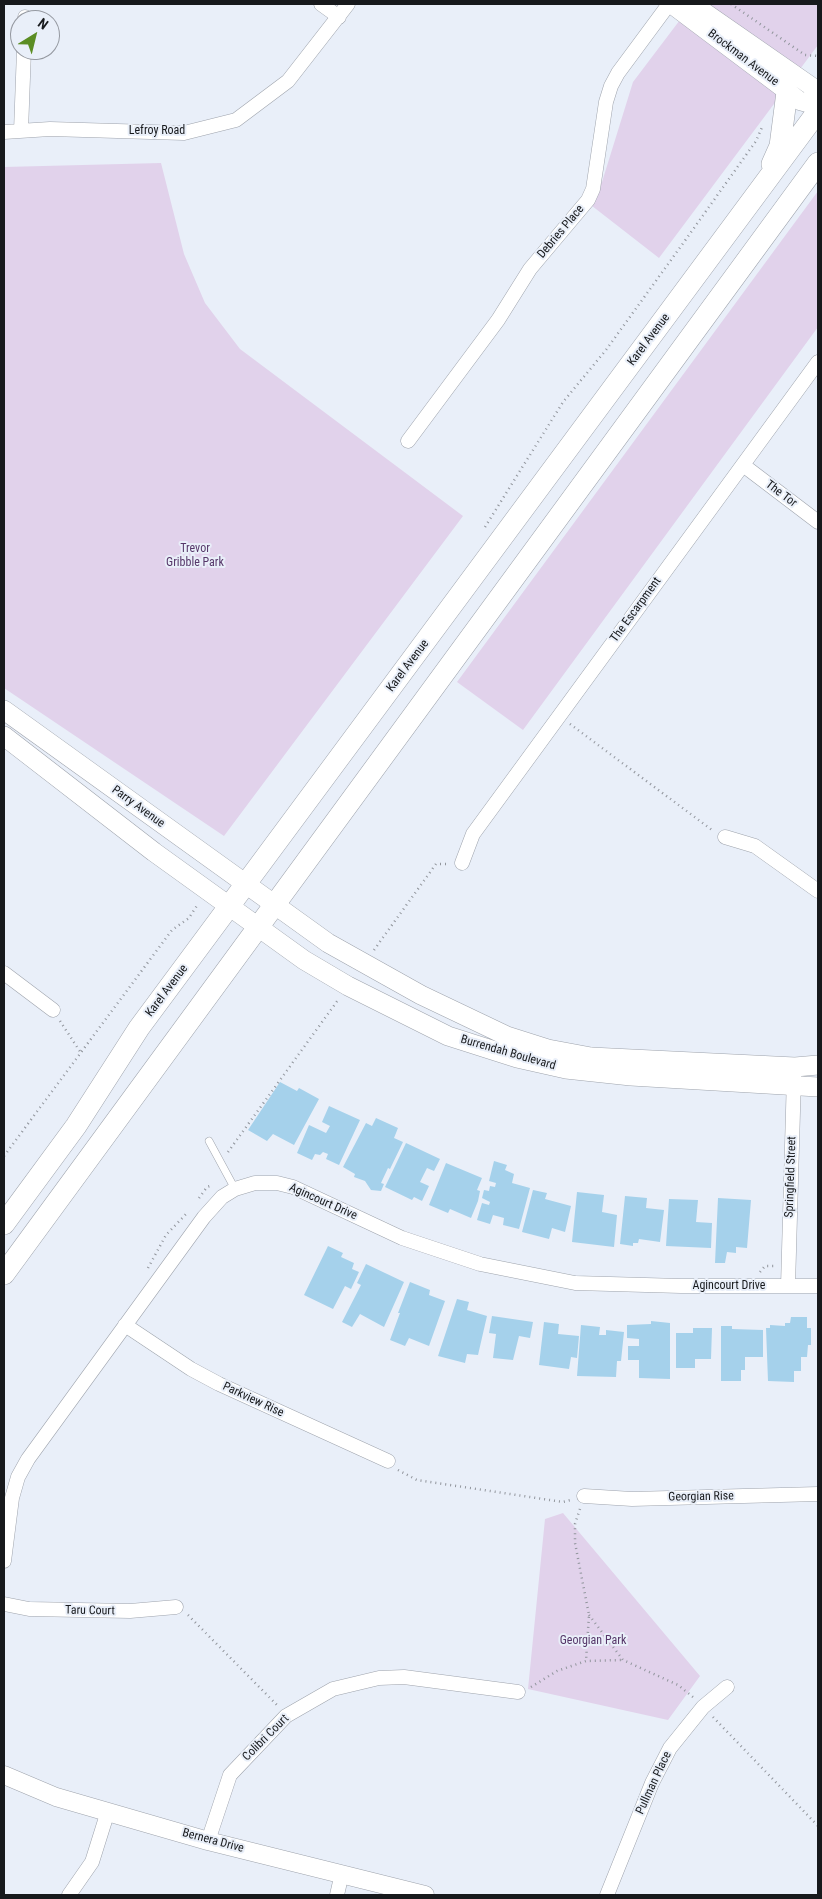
<!DOCTYPE html>
<html>
<head>
<meta charset="utf-8">
<style>
  body { margin:0 }
  #map { position:relative; width:822px; height:1899px; overflow:hidden; background:#e9eff9; font-family:"Roboto Condensed",sans-serif }
  canvas { display:block }
  .frame { position:absolute; inset:0; border:5px solid #17191c; pointer-events:none }
  .north { position:absolute; left:10px; top:10px; width:50px; height:50px; box-sizing:border-box; background:#e9eff9; border:1px solid #9599a1; border-radius:50%; rotate:36deg; font-size:14px; font-weight:700; line-height:20px; text-align:center; color:#17191c }
  .north::after { content:''; display:block; margin:auto; width:18px; height:22px; background:#5b8d23; clip-path:polygon(50% 0,100% 100%,50% 72%,0 100%) }
</style>
</head>
<body>
<div id="map">
<canvas width="822" height="1899"></canvas>
<div class="frame"></div>
<div class="north">N</div>
</div>
<script>
const ctx = document.querySelector('canvas').getContext('2d');
ctx.lineJoin = 'round';
function fillPath(path, color) { ctx.fillStyle = color; ctx.fill(path, 'evenodd'); }
const poly = rows => new Path2D(rows.map(r => 'M' + r).join(''));
function trace(path, color, width, dash) { ctx.strokeStyle = color; ctx.lineWidth = width; ctx.lineCap = dash ? 'butt' : 'round'; ctx.setLineDash(dash || []); ctx.stroke(path); }
function write(font, color, halo, rows, align = 'center') {
  ctx.font = font + ' "Roboto Condensed",sans-serif'; ctx.lineWidth = 4; ctx.setLineDash([]); ctx.textBaseline = 'middle'; ctx.strokeStyle = halo; ctx.fillStyle = color; for (const [text, x, y, turn = 0] of rows) {
    ctx.save(); ctx.translate(x, y); ctx.rotate((+turn || 0) * Math.PI / 180); ctx.textAlign = isNaN(turn) ? turn : align; if (halo) ctx.strokeText(text, 0, 0); ctx.fillText(text, 0, 0); ctx.restore();
  }
}
const green = poly([
  [692,4,818,4,818,45,659,258,587,202,602,182,633,82],
  [161,163,184,254,205,303,240,349,463,516,224,836,4,688,4,167],
  [818,191,818,327,523,730,457,682],
  [563,1513,700,1676,668,1720,528,1689,545,1519]
]);
const building = poly([
  [280,1082,297,1091,299,1088,319,1099,294,1145,273,1134,267,1141,248,1130],
  [329,1106,360,1120,339,1165,326,1159,328,1154,323,1152,320,1155,315,1154,312,1160,297,1153,309,1125,326,1133,330,1126,322,1122],
  [376,1118,398,1128,394,1138,403,1142,390,1169,388,1168,381,1183,384,1184,381,1191,371,1190,365,1181,354,1177,355,1174,343,1167,366,1123,372,1126],
  [406,1143,440,1159,434,1171,427,1168,420,1182,429,1186,422,1201,414,1197,412,1200,385,1187],
  [494,1161,507,1165,505,1170,514,1174,512,1183,530,1188,519,1229,503,1225,504,1218,493,1215,490,1224,477,1220,482,1203,489,1205,490,1202,482,1198,484,1190,489,1191,490,1186,495,1187,496,1183,489,1181],
  [446,1163,482,1178,477,1190,480,1191,478,1201,471,1218,450,1209,448,1213,429,1205],
  [533,1190,547,1193,545,1199,571,1206,565,1232,552,1228,549,1239,522,1232],
  [577,1192,604,1195,602,1212,617,1215,614,1247,572,1242],
  [625,1196,647,1198,646,1208,664,1210,660,1242,639,1239,638,1243,633,1243,633,1246,620,1244],
  [718,1198,751,1200,747,1248,736,1247,736,1253,727,1252,725,1263,715,1263],
  [669,1199,698,1200,696,1222,712,1223,711,1248,666,1246],
  [328,1246,343,1253,341,1257,354,1263,352,1269,359,1272,351,1289,345,1286,333,1309,304,1295],
  [366,1264,404,1282,384,1327,360,1314,352,1327,342,1322,361,1285,357,1283],
  [410,1282,430,1290,429,1295,445,1301,429,1346,409,1338,405,1346,390,1340,400,1313,398,1313],
  [457,1299,469,1302,467,1310,487,1316,478,1355,467,1354,465,1363,438,1356],
  [492,1316,533,1322,530,1338,519,1336,513,1360,493,1358,496,1334,489,1333],
  [791,1317,807,1317,807,1328,811,1328,811,1345,808,1345,807,1357,801,1357,801,1371,794,1371,794,1382,768,1381,766,1328,770,1328,770,1325,785,1326,785,1323,790,1323],
  [651,1321,670,1323,670,1379,639,1378,639,1360,628,1360,628,1346,639,1346,639,1339,627,1338,627,1325,651,1324],
  [544,1322,559,1324,558,1334,579,1336,577,1358,571,1357,569,1369,539,1365],
  [581,1325,600,1327,599,1335,606,1335,606,1330,624,1332,621,1361,617,1361,616,1377,577,1376],
  [721,1326,732,1326,732,1329,763,1330,763,1357,745,1357,745,1370,741,1370,741,1381,721,1381],
  [693,1328,712,1328,711,1359,695,1359,695,1368,676,1368,676,1333,693,1333]
]);
const path = poly([
  [731,4,805,55,818,56],
  [485,527,563,402,606,350,684,242,756,141,763,125],
  [570,724,712,830],
  [374,950,436,864,448,864],
  [60,1021,81,1053],
  [228,1152,338,1000],
  [4,1156,172,930,189,918,198,904],
  [199,1198,207,1187,213,1185],
  [148,1268,166,1235,188,1212],
  [760,1272,765,1266,774,1266],
  [398,1470,417,1480,563,1502,571,1500],
  [580,1509,575,1524,575,1543,589,1615,586,1661],
  [188,1615,277,1705],
  [589,1615,623,1660,678,1685,693,1697],
  [531,1687,557,1671,586,1661,623,1660],
  [713,1717,818,1826]
]);
const service = poly([
  [209,1141,235,1189]
]);
const minor = poly([
  [321,4,339,17],
  [25,20,25,17],
  [21,131,24,50],
  [4,132,50,129,184,133,236,120,288,81,348,4],
  [408,441,498,320,530,269,588,200,593,189,606,102,611,86,618,73,669,4],
  [743,465,818,522],
  [725,837,755,846,818,891],
  [462,863,473,834,818,362],
  [4,973,53,1010],
  [788,1286,794,1076],
  [125,1325,191,1369,219,1384,388,1461],
  [584,1496,632,1499,818,1494],
  [4,1561,12,1498,18,1477,28,1459,204,1217,222,1197,235,1189,255,1183,277,1183,293,1187,402,1238,480,1264,575,1283,681,1286,818,1286],
  [4,1604,29,1609,130,1611,176,1607],
  [208,1841,230,1775,286,1716,333,1689,379,1678,404,1677,518,1692],
  [69,1895,92,1862,108,1811],
  [337,1895,342,1873],
  [607,1895,652,1783,670,1748,703,1707,727,1687]
]);
const tertiary = poly([
  [671,4,800,101,818,106],
  [693,4,811,86,818,100],
  [4,1775,56,1797,208,1841,425,1895]
]);
const secondary = poly([
  [4,710,328,943,421,995,507,1036,548,1049,591,1057,795,1067,818,1065],
  [4,736,154,852,304,960,348,986,448,1036,517,1058,566,1069,631,1076,818,1087]
]);
const primary = poly([
  [772,164,780,146,787,92],
  [4,1224,76,1126,139,1028,818,111],
  [4,1274,818,163]
]);
const streetNames = [
  ["Brockman Avenue",743,58,37],
  ["Lefroy Road",157,131],
  ["Debries Place",561,232,-50],
  ["Karel Avenue",649,340,-53],
  ["The Tor",781,494,37],
  ["The Escarpment",636,610,-54],
  ["Karel Avenue",408,666,-53],
  ["Parry Avenue",138,807,36],
  ["Karel Avenue",167,991,-53],
  ["Burrendah Boulevard",508,1053,16],
  ["Springfield Street",791,1177,-88],
  ["Agincourt Drive",323,1202,24],
  ["Agincourt Drive",729,1286],
  ["Parkview Rise",253,1400,25],
  ["Georgian Rise",701,1497,-1],
  ["Taru Court",90,1611,1],
  ["Colibri Court",266,1738,-45],
  ["Pullman Place",654,1783,-65],
  ["Bernera Drive",213,1841,15]
];
const parkNames = [
  ["Trevor",195,549],
  ["Gribble Park",195,563],
  ["Georgian Park",593,1641]
];
fillPath(green, '#e1d2eb');
fillPath(building, '#a5d1eb');
trace(service, '#9ea3ac', 8);
trace(minor, '#9ea3ac', 15);
trace(tertiary, '#9ea3ac', 19);
trace(secondary, '#9ea3ac', 20);
trace(primary, '#9ea3ac', 22);
trace(path, '#91959c', 2.5, [1, 4]);
trace(service, '#fff', 7);
trace(minor, '#fff', 14);
trace(tertiary, '#fff', 18);
trace(secondary, '#fff', 19);
trace(primary, '#fff', 21);
write('12px', '#17191c', '#e9eff9', streetNames);
write('12px', '#563769', '#e9eff9', parkNames);
</script>
</body>
</html>
